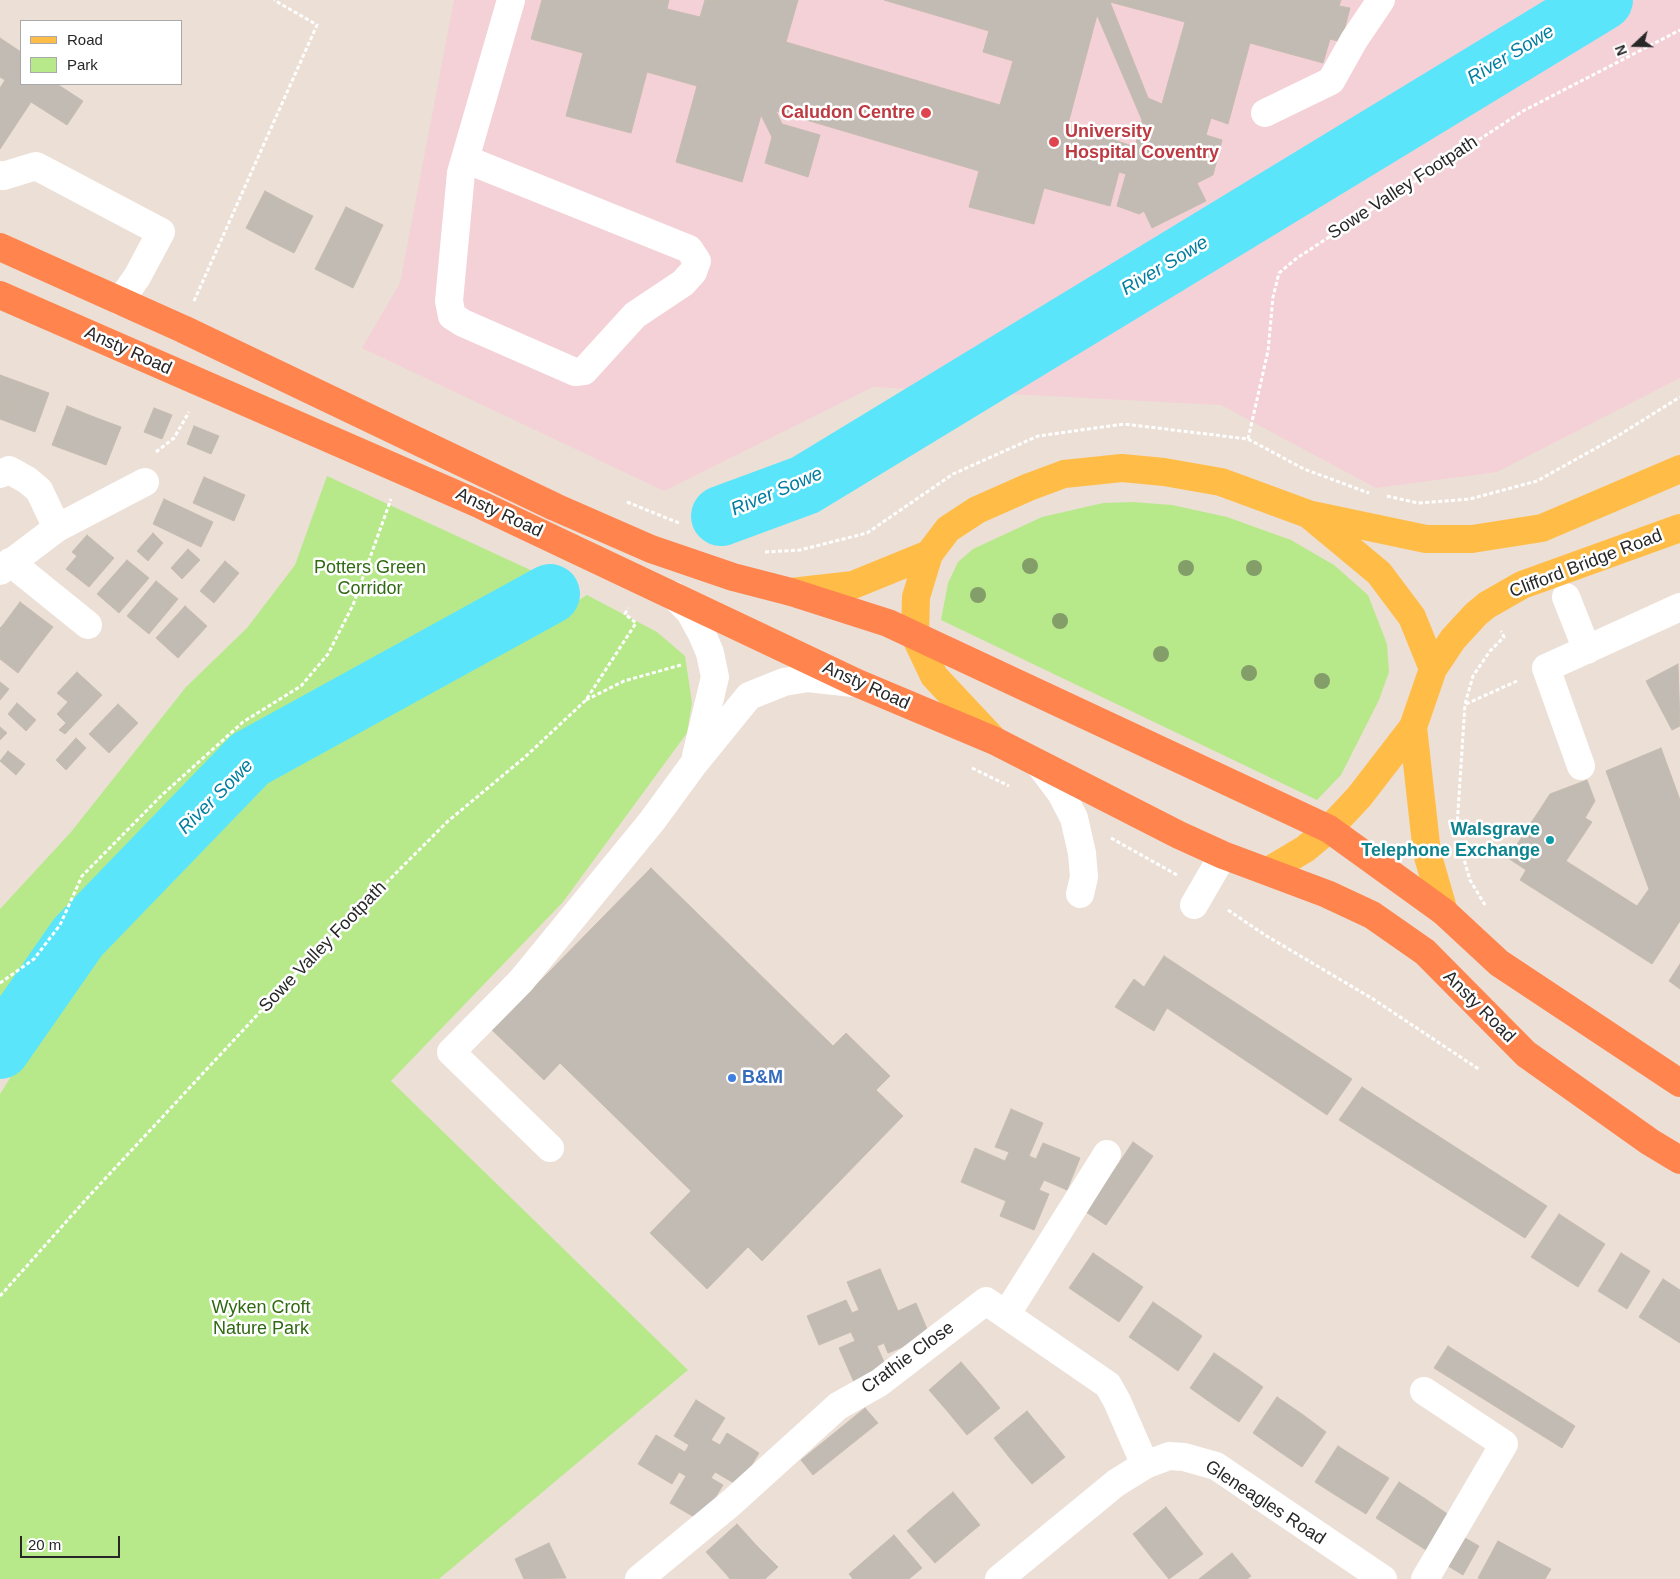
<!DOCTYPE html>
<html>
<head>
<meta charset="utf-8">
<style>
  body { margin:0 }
  #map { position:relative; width:1680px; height:1579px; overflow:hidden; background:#ecdfd6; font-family:Helvetica,sans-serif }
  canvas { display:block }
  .legend { position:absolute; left:20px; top:20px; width:162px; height:65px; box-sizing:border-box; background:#fff; border:1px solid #a9a9a9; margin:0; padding:6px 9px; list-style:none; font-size:15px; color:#272727 }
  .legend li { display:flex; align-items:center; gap:10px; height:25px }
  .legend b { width:25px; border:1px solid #a9a9a9 }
  .north { position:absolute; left:1610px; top:20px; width:50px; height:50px; -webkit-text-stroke:4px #fff; paint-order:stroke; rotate:249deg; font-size:14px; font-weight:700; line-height:20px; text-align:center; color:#272727 }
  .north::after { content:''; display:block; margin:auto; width:18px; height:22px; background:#272727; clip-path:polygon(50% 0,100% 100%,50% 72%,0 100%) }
  .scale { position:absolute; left:20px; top:1536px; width:100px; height:22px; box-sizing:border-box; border:2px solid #272727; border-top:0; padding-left:6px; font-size:15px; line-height:18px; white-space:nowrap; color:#272727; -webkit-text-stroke:4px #fff; paint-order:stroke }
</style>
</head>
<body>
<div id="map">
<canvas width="1680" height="1579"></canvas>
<ul class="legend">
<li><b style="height:6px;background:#ffbd47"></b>Road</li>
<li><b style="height:14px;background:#b7e98b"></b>Park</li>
</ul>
<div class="north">N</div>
<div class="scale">20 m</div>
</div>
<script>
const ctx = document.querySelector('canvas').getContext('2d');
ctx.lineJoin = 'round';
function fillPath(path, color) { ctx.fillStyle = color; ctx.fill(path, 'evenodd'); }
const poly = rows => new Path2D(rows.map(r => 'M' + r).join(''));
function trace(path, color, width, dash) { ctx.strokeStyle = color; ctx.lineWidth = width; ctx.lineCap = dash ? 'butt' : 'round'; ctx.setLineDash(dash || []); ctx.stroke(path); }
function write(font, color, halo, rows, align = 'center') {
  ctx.font = font + ' Helvetica,sans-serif'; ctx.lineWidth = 5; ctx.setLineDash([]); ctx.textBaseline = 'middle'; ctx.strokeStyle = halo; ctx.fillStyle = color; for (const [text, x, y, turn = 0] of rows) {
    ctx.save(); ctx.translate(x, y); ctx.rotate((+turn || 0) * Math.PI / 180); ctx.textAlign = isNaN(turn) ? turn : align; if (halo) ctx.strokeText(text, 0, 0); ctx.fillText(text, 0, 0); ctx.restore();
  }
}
const medical = poly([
  [454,0,1680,0,1680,378,1497,472,1376,488,1221,405,873,387,664,491,362,348,400,283]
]);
const green = poly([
  [327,476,537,573,377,661,245,747,190,793,118,865,50,955,0,1016,0,909,71,832,186,687,247,628,295,565],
  [1133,502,1172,505,1227,517,1291,540,1334,565,1368,595,1387,644,1389,672,1379,700,1341,775,1317,800,941,620,948,583,958,562,973,549,1042,517,1103,503],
  [587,595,657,632,685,656,692,703,687,733,563,902,391,1081,688,1370,439,1579,0,1579,0,1094,94,945,264,771,516,640]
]);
const river = poly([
  [721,516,805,485,1603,0],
  [0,1049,78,937,250,759,550,594]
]);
const building = poly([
  [542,0,669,0,667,9,700,17,705,0,798,0,786,42,1000,105,1013,61,983,52,989,31,884,0,1341,0,1339,6,1350,8,1341,42,1330,39,1323,63,1250,43,1228,124,1211,118,1206,135,1222,140,1213,175,1197,183,1206,201,1152,228,1144,211,1139,214,1117,206,1126,174,1119,172,1110,206,1044,188,1034,224,969,207,979,171,776,111,782,124,820,135,808,177,765,163,772,137,761,115,742,182,676,162,697,86,647,72,631,133,566,116,583,53,531,39,542,0],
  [1110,2,1185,22,1162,104,1148,98,1110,2],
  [1097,15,1142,120,1135,147,1068,124,1097,15],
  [0,38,21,52,21,84,57,84,83,101,67,125,31,102,0,149,0,88,5,80,0,77,0,38],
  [265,191,289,204,270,241,246,228,265,191],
  [289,204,313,216,294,253,270,241,289,204],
  [346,207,383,225,353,288,315,269,346,207],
  [0,375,22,383,8,422,0,419,0,375],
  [22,383,49,393,35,432,8,422,22,383],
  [67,406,94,417,79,455,52,445,67,406],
  [154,408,172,415,162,439,144,432,154,408],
  [94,417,121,427,106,465,79,455,94,417],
  [194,426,219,436,211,454,187,444,194,426],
  [204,477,245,495,234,521,193,503,204,477],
  [164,499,213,522,201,547,153,524,164,499],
  [153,533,163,543,148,561,137,551,153,533],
  [87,535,114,558,89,587,66,569,77,556,72,552,87,535],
  [188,549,200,560,182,579,171,568,188,549],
  [127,560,149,578,119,613,97,594,127,560],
  [225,561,239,573,214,603,200,591,225,561],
  [156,581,178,599,149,634,127,616,156,581],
  [20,602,53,627,35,650,3,625,20,602],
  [185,606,207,626,178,658,156,638,185,606],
  [3,625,35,650,18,673,0,659,0,628,3,625],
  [1678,664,1680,726,1672,730,1646,681,1678,664],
  [77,672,102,695,65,734,59,730,66,723,57,714,68,702,57,693,77,672],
  [0,682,9,689,0,700,0,682],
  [17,703,36,720,26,731,8,714,17,703],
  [118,704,138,723,109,753,89,734,118,704],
  [0,727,7,733,0,740,0,727],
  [76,738,86,748,66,770,56,760,76,738],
  [1661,748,1680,800,1680,921,1652,964,1520,880,1526,870,1508,858,1550,794,1587,780,1595,801,1585,818,1592,822,1566,861,1637,906,1649,889,1606,771,1661,748],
  [8,751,25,764,16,775,0,761,8,751],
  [651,868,833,1046,846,1033,890,1076,876,1090,903,1116,762,1261,748,1247,707,1289,650,1233,691,1191,560,1063,544,1080,492,1030,651,868],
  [1164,956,1352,1079,1327,1115,1167,1008,1154,1031,1115,1007,1134,979,1144,987,1164,956],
  [1680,964,1680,989,1669,981,1680,964],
  [1362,1087,1547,1206,1525,1238,1339,1120,1362,1087],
  [1011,1109,1043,1123,1029,1156,1036,1159,1043,1143,1080,1158,1067,1190,1044,1180,1039,1190,1049,1194,1034,1230,1000,1216,1006,1201,961,1182,975,1148,1005,1161,1009,1152,995,1147,1011,1109],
  [1133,1142,1153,1156,1106,1225,1086,1212,1133,1142],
  [1559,1214,1605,1244,1578,1287,1531,1257,1559,1214],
  [1093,1253,1118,1270,1094,1305,1069,1288,1093,1253],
  [1621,1253,1650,1271,1627,1309,1598,1291,1621,1253],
  [880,1269,898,1311,916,1303,930,1336,888,1353,884,1343,877,1346,887,1369,854,1382,839,1348,855,1341,851,1332,819,1345,807,1316,846,1300,852,1313,859,1310,847,1282,880,1269],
  [1118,1270,1143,1287,1119,1322,1094,1305,1118,1270],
  [1663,1279,1680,1290,1680,1343,1639,1317,1663,1279],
  [1153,1302,1178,1319,1154,1354,1129,1337,1153,1302],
  [1178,1319,1202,1336,1178,1371,1154,1354,1178,1319],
  [1448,1346,1575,1426,1562,1448,1434,1368,1448,1346],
  [1214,1353,1239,1370,1214,1405,1190,1388,1214,1353],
  [961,1362,981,1385,948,1412,929,1390,961,1362],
  [1239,1370,1263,1387,1239,1422,1214,1405,1239,1370],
  [981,1385,1000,1408,967,1435,948,1412,981,1385],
  [1277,1397,1302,1414,1277,1450,1253,1433,1277,1397],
  [696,1400,725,1418,711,1440,720,1445,727,1433,759,1453,739,1486,715,1472,711,1478,723,1485,701,1521,670,1503,686,1476,679,1472,672,1484,638,1464,656,1435,685,1452,689,1445,674,1436,696,1400],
  [865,1408,878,1423,813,1475,801,1460,865,1408],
  [1027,1411,1046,1434,1013,1462,994,1438,1027,1411],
  [1302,1414,1326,1432,1302,1467,1277,1450,1302,1414],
  [1046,1434,1065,1457,1032,1484,1013,1462,1046,1434],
  [1338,1446,1363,1462,1340,1498,1315,1482,1338,1446],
  [1363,1462,1389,1478,1366,1514,1340,1498,1363,1462],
  [1399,1482,1424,1498,1401,1534,1376,1518,1399,1482],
  [953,1492,980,1525,957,1544,930,1511,953,1492],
  [1424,1498,1449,1515,1426,1550,1401,1534,1424,1498],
  [1166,1507,1184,1530,1151,1557,1133,1534,1166,1507],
  [930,1511,957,1544,935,1563,907,1531,930,1511],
  [737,1524,757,1546,726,1574,706,1552,737,1524],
  [1184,1530,1203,1554,1169,1579,1151,1557,1184,1530],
  [1458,1534,1479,1546,1463,1575,1443,1563,1458,1534],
  [894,1535,922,1568,909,1579,893,1579,872,1554,894,1535],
  [1498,1541,1524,1555,1511,1579,1480,1579,1478,1578,1498,1541],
  [549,1543,566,1578,524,1579,515,1559,549,1543],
  [757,1546,778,1567,765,1579,730,1579,726,1574,757,1546],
  [1232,1553,1251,1576,1247,1579,1199,1579,1232,1553],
  [872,1554,893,1579,853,1579,849,1574,872,1554],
  [1524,1555,1551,1569,1545,1579,1511,1579,1524,1555]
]);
const path = poly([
  [194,301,317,25,274,0],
  [1248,439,1268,351,1273,297,1279,273,1297,258,1523,111,1680,30],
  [156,452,174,438,189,412],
  [1387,496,1418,503,1470,499,1537,481,1616,437,1680,397],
  [627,502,679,523],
  [765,552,800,550,867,533,953,474,1038,436,1124,424,1248,439,1304,469,1369,493],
  [586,700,624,681,681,665],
  [1466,704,1517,681],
  [972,768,1009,786],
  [1457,827,1465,704,1473,676,1490,651,1504,637,1501,631],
  [1111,838,1177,875],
  [1459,842,1470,880,1485,905],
  [1228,910,1265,935,1373,999,1480,1070],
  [0,983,34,959,60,925,82,876,162,795,243,722,301,686,328,654,353,605,391,499],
  [0,1296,90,1195,298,971,447,822,525,757,586,700,636,623,625,614,628,608]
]);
const minor = poly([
  [1265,113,1331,81,1354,40,1381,0],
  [465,159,689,249,697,261,693,272,683,283,635,315,584,371,575,372,463,323,452,316,449,301,461,173,511,0],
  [0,175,3,176,36,166,161,232,137,277,120,301],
  [0,474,9,470,27,480,39,490,57,528],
  [10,562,88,625],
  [0,571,57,528,145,482],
  [673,595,690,612,702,634,710,653,715,677,696,756],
  [1566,597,1587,650],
  [1040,765,1061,793,1074,818,1082,853,1084,877,1080,894],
  [1581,766,1546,668,1680,607],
  [1194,905,1223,855],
  [550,1148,451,1052,521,981,652,821,693,765,749,696,784,682,808,678,853,683],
  [1006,1315,1107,1154],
  [1424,1391,1504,1444,1425,1579],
  [639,1579,731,1503,838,1406,879,1383,986,1301,1108,1385,1117,1401,1145,1465],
  [999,1579,1116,1483,1145,1465,1169,1456,1184,1457,1216,1466,1383,1579]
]);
const major = poly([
  [1312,515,1426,539,1472,539,1542,528,1680,469],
  [791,592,853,585,929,554],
  [1413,727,1427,853,1444,912],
  [995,741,934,676,915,636,916,597,929,554,948,529,977,510,1029,487,1064,474,1122,468,1164,472,1221,482,1308,514,1379,573,1412,617,1433,669],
  [1268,871,1305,849,1329,829,1359,797,1413,727,1433,669,1453,639,1476,614,1487,605,1522,585,1680,528]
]);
const highway = poly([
  [0,247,183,329,555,507,651,549,733,577,791,592,888,623,1329,829,1444,912,1499,963,1680,1083],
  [0,295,481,505,857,683,995,741,1179,835,1223,855,1327,894,1372,915,1425,952,1526,1054,1650,1142,1680,1160]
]);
const trees = [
  [1030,566],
  [1186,568],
  [1254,568],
  [978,595],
  [1060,621],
  [1161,654],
  [1249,673],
  [1322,681]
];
const markers = [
  [926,113,6,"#e0444e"],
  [1054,142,6,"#e0444e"],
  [1550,840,5,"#0f9aa8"],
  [732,1078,5,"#3f7fe0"]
];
const healthNames = [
  ["Caludon Centre",915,113],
  ["University",1065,132,"left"],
  ["Hospital Coventry",1065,153,"left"]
];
const streetNames = [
  ["Sowe Valley Footpath",1403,188,-33],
  ["Ansty Road",128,351,24],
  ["Ansty Road",499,513,25],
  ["Clifford Bridge Road",1586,564,-21],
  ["Ansty Road",866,686,24],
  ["Sowe Valley Footpath",323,947,-46],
  ["Ansty Road",1479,1007,45],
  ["Crathie Close",908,1358,-36],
  ["Gleneagles Road",1265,1503,33]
];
const parkNames = [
  ["Potters Green",370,568],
  ["Corridor",370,589],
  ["Wyken Croft",261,1308],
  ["Nature Park",261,1329]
];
const cultureNames = [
  ["Walsgrave",1540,830],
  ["Telephone Exchange",1540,851]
];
const shopNames = [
  ["B&M",742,1078]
];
const waterNames = [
  ["River Sowe",1511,55,-31],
  ["River Sowe",1165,266,-31],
  ["River Sowe",777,492,-23],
  ["River Sowe",216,797,-45]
];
fillPath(medical, '#f4d1d7');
fillPath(green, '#b7e98b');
trace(river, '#5be5fb', 60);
fillPath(building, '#c2bbb3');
trace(building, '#c6bcb0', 1);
trace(path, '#fff', 3, [4, 2.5]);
trace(minor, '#fff', 28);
trace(major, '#ffbd47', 28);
trace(highway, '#ff844d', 28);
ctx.fillStyle = '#849e6a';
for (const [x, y] of trees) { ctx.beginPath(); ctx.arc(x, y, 8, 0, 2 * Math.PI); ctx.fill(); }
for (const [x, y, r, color] of markers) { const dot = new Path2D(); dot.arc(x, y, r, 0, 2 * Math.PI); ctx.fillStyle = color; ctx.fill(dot); trace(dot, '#fff', 2); }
write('bold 18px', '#be3a42', '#fff', healthNames, 'right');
write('18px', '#272727', '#fff', streetNames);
write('18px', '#2f6911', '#fff', parkNames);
write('bold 18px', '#0d838f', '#fff', cultureNames, 'right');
write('bold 18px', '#366cbe', '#fff', shopNames, 'left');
write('italic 19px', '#007ea1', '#fff', waterNames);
</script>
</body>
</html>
